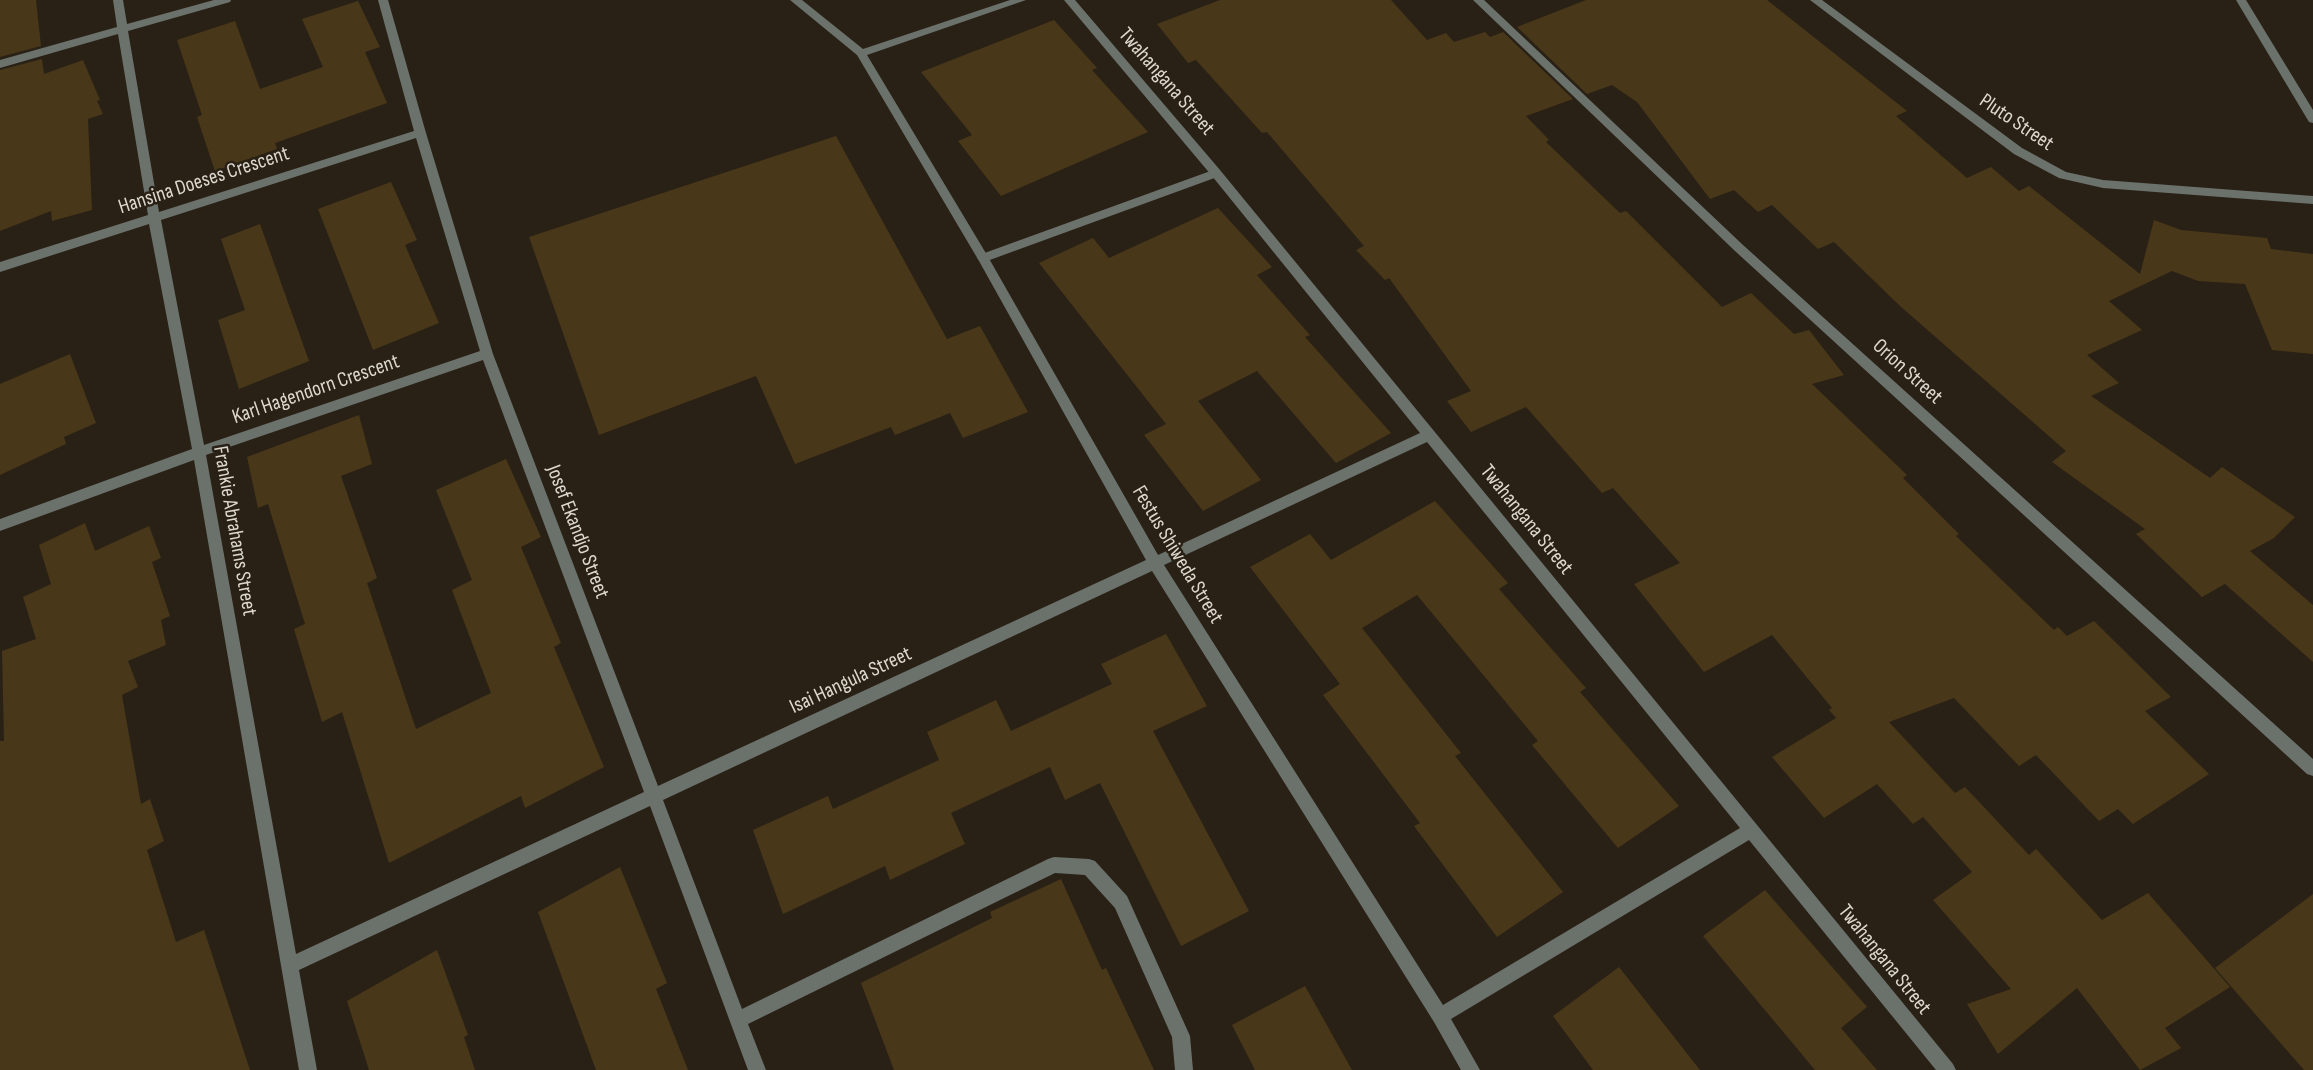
<!DOCTYPE html>
<html>
<head>
<meta charset="utf-8">
<style>
  body { margin:0 }
  canvas { display:block; background:#292115 }
</style>
</head>
<body>
<canvas width="2313" height="1070"></canvas>
<script>
const ctx = document.querySelector('canvas').getContext('2d');
ctx.lineJoin = 'round';
function fillPath(path, color) { ctx.fillStyle = color; ctx.fill(path, 'evenodd'); }
const poly = rows => new Path2D(rows.map(r => 'M' + r).join(''));
function write(font, color, halo, rows, align = 'center') {
  ctx.font = font + ' "Sofia Sans Condensed",sans-serif'; ctx.lineWidth = 5; ctx.setLineDash([]); ctx.textBaseline = 'middle'; ctx.strokeStyle = halo; ctx.fillStyle = color; for (const [text, x, y, turn = 0] of rows) {
    ctx.save(); ctx.translate(x, y); ctx.rotate((+turn || 0) * Math.PI / 180); ctx.textAlign = isNaN(turn) ? turn : align; if (halo) ctx.strokeText(text, 0, 0); ctx.fillText(text, 0, 0); ctx.restore();
  }
}
const building = poly([
  [0,0,36,0,41,46,0,57],
  [1220,0,1391,0,1427,40,1446,33,1454,42,1485,32,1490,37,1503,32,1573,99,1526,116,1549,140,1546,142,1620,213,1626,211,1722,307,1751,293,1794,334,1809,330,1844,375,1812,384,1907,475,1903,478,1959,534,1956,536,2054,630,2058,627,2067,636,2094,621,2171,697,2145,711,2209,774,2133,824,2118,809,2099,821,2036,755,2019,766,1954,698,1889,722,1955,793,1965,787,2029,855,2036,849,2102,920,2148,893,2230,987,2165,1028,2181,1048,2140,1070,2077,988,1998,1054,1967,1004,2011,989,1933,900,1972,872,1923,817,1913,824,1877,784,1824,818,1772,757,1836,718,1829,710,1832,708,1772,635,1704,672,1634,584,1680,563,1613,488,1602,493,1526,407,1471,432,1447,401,1471,391,1389,278,1385,280,1356,250,1364,246,1267,132,1262,133,1196,60,1188,63,1157,24],
  [1586,0,1767,0,1907,111,1896,116,1967,178,1991,167,2019,191,2029,186,2140,274,2154,220,2181,230,2267,238,2271,249,2313,254,2313,354,2272,350,2245,284,2198,281,2172,271,2109,301,2142,330,2087,355,2119,383,2091,396,2210,478,2222,467,2295,517,2274,538,2250,551,2313,605,2313,662,2225,584,2202,597,2136,534,2145,529,2052,462,2066,451,1900,306,1834,242,1818,249,1772,205,1758,212,1734,190,1710,199,1637,102,1612,85,1587,94,1517,27],
  [358,1,380,47,365,52,387,103,275,143,277,149,215,171,197,117,202,115,177,40,235,21,260,89,323,67,302,19],
  [1054,20,1097,68,1092,70,1148,132,1001,196,958,141,972,135,921,72],
  [42,59,44,74,83,60,100,100,97,101,103,114,88,119,92,210,52,221,51,211,0,231,0,70],
  [836,136,947,339,980,326,1028,412,963,438,950,413,895,435,891,427,795,464,756,376,599,435,529,237],
  [391,182,417,240,405,245,439,323,373,350,318,209],
  [1218,208,1272,267,1257,275,1310,335,1305,337,1391,433,1336,463,1257,371,1198,401,1261,480,1203,511,1144,435,1166,424,1039,263,1093,238,1109,258],
  [260,224,309,361,239,389,218,320,245,310,221,239],
  [70,354,96,423,64,437,66,444,0,475,0,384],
  [359,415,372,464,341,476,377,578,367,583,416,729,491,693,452,590,472,580,436,490,506,459,541,537,521,547,561,643,554,647,604,767,525,808,521,796,389,863,342,712,322,722,294,629,305,624,268,504,258,508,247,457],
  [1435,501,1508,583,1499,589,1586,688,1580,692,1679,806,1618,848,1532,745,1538,741,1417,595,1362,628,1461,753,1455,756,1563,892,1497,937,1414,826,1420,823,1323,695,1340,684,1250,567,1310,534,1331,560],
  [85,523,95,551,149,526,161,558,152,562,170,616,161,620,166,645,128,661,138,687,122,695,141,804,150,799,164,841,147,850,176,942,204,930,250,1070,0,1070,0,741,4,741,2,651,36,639,23,597,51,584,39,545],
  [1166,634,1207,706,1153,731,1249,911,1181,946,1100,783,1065,800,1050,767,951,813,965,844,890,880,885,866,783,914,753,830,828,796,833,809,939,760,927,732,996,700,1011,731,1112,684,1101,664],
  [620,867,667,983,656,989,688,1070,596,1070,538,912],
  [1061,879,1102,970,1106,968,1154,1070,894,1070,861,983,992,918,990,912],
  [1765,890,1867,1007,1841,1028,1877,1070,1815,1070,1703,936],
  [2313,894,2313,1070,2304,1070,2215,968],
  [437,950,468,1035,464,1037,475,1070,369,1070,347,1001],
  [1619,967,1700,1070,1593,1070,1553,1016],
  [1305,986,1352,1070,1255,1070,1232,1025]
]);
const service = poly([
  [1216,169,1222,173,1220,176,987,261,983,263,977,258,979,255,1216,169]
]);
const minor = poly([
  [113,0,123,0,127,24,214,0,231,0,230,2,128,31,159,212,414,131,378,0,388,0,426,133,493,354,658,786,1146,560,979,261,857,55,790,0,802,0,863,49,1010,0,1026,0,867,55,987,255,1158,555,1420,433,1212,176,1064,0,1075,0,1220,170,1953,1064,1956,1070,1936,1070,1749,840,1451,1019,1480,1070,1461,1070,1434,1022,1152,571,663,800,742,1009,1048,859,1054,857,1089,859,1095,861,1127,896,1190,1036,1193,1070,1175,1070,1172,1037,1115,908,1085,875,1055,873,748,1024,766,1070,748,1070,650,806,299,970,317,1070,299,1070,194,460,0,531,0,519,192,449,149,224,0,272,0,262,148,215,118,34,0,68,0,60,117,27,113,0],
  [416,138,480,351,204,445,161,220,416,138],
  [483,360,644,792,296,954,206,455,483,360],
  [1427,442,1740,828,1443,1005,1164,565,1427,442],
  [1473,0,1484,0,1743,245,2313,759,2313,776,2307,774,1735,251,1473,0],
  [1810,0,1822,0,2022,148,2066,172,2103,180,2313,196,2313,204,2103,188,2059,178,2014,154,1810,0],
  [2236,0,2246,0,2313,110,2313,123,2309,122,2236,0]
]);
const streetNames = [
  ["Twahangana Street",1166,82,49],
  ["Pluto Street",2016,123,34],
  ["Hansina Doeses Crescent",204,181,-18],
  ["Orion Street",1907,372,42],
  ["Karl Hagendorn Crescent",316,390,-19],
  ["Twahangana Street",1526,520,51],
  ["Frankie Abrahams Street",234,531,80],
  ["Josef Ekandjo Street",577,532,69],
  ["Festus Shiweda Street",1177,555,59],
  ["Isai Hangula Street",851,681,-25],
  ["Twahangana Street",1884,960,51]
];
fillPath(building, '#483718');
fillPath(service, '#6b716b');
fillPath(minor, '#6b716b');
write('21px', '#ddd8cf', '#292115', streetNames);
</script>
</body>
</html>
